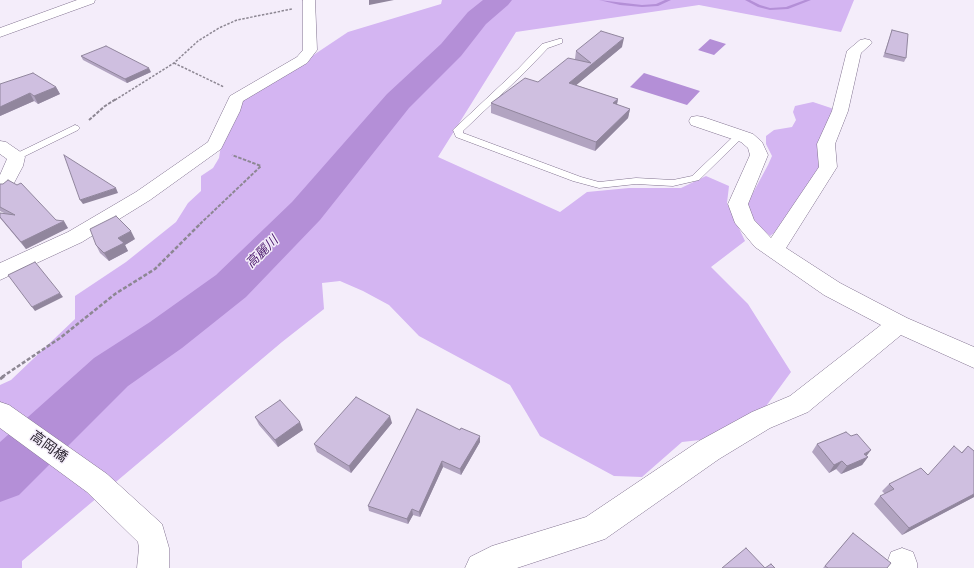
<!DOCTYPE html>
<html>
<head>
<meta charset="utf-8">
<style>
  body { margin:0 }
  canvas { display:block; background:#f4edfa }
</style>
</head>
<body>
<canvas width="974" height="568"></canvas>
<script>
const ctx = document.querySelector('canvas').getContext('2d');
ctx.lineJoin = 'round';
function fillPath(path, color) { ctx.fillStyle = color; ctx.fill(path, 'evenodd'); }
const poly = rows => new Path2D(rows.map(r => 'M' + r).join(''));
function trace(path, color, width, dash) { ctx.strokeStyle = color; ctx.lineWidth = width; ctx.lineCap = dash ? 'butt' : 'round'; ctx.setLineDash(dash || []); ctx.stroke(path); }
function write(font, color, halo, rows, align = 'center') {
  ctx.font = font + ' Spectral,"Noto Sans JP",serif'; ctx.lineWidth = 3; ctx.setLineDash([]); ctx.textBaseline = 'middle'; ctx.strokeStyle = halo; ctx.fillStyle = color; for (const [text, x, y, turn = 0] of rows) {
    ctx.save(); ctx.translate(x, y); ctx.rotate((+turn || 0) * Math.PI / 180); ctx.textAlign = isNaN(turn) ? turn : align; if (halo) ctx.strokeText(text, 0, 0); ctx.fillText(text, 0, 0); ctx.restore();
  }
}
const green = poly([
  [442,0,854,0,841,32,699,5,516,32,438,157,560,212,587,192,629,188,681,188,706,176,729,186,727,203,745,241,711,267,748,304,791,372,745,435,682,442,642,477,614,476,540,436,510,385,419,336,389,305,363,291,340,281,322,283,324,309,282,342,22,561,22,568,0,568,0,385,11,380,75,319,75,296,126,262,176,222,188,203,201,191,201,176,213,168,219,158,221,145,237,100,306,60,348,32,441,4],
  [813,102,834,109,822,166,774,233,770,236,752,219,748,210,748,202,768,165,772,156,766,144,766,136,774,130,792,127,796,120,793,112,795,106]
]);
const water = poly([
  [710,39,726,44,714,55,698,50],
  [644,73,700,91,687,105,630,87]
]);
const stream = poly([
  [599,0,642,5,656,4,665,0,671,0,658,6,642,7,620,5,599,0],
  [745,0,750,0,760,5,770,8,786,7,805,0,811,0,788,9,770,10,758,7,745,0]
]);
const river = poly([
  [483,0,512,0,508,5,486,24,461,56,409,108,320,220,246,297,182,348,128,386,19,495,0,502,0,442,94,358,150,322,216,275,292,202,387,94,441,44,468,12,483,0]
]);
const pathFar3 = poly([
  [174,63,224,87],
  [115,100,174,63,198,41,219,28,237,20,292,9]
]);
const pathFar2 = poly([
  [89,120,105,106,116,99],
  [200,224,261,166,232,155]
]);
const pathFar1 = poly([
  [2,377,60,338,115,294,155,269,201,223]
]);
const path = poly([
  [0,379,4,376]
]);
const lane = poly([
  [559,39,562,39,562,43,548,48,524,73,463,131,463,133,581,177,599,182,636,178,673,180,692,176,736,134,742,134,744,136,699,180,673,186,636,184,599,188,573,181,456,137,453,130,455,128,518,69,542,44,559,39],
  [75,125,78,126,80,128,78,130,19,159,13,159,11,157,13,155,75,125]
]);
const street = poly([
  [77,0,95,0,94,3,0,37,0,28,77,0],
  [303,0,315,0,317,50,307,63,243,101,240,111,221,149,150,200,82,242,0,280,0,263,68,232,136,192,208,142,230,96,297,57,303,50,303,0],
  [865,39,870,40,872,43,861,53,848,111,835,144,837,167,786,248,840,283,907,318,974,347,974,368,901,335,808,412,770,428,719,459,605,539,517,568,465,568,470,557,492,546,586,517,699,441,752,412,790,396,881,325,824,295,755,247,735,223,728,204,750,155,748,148,741,142,691,125,689,121,691,117,697,116,703,117,753,134,762,142,768,155,748,204,754,220,771,238,819,167,817,144,832,111,847,51,860,40,865,39],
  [0,141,6,142,22,153,25,157,23,166,14,183,7,189,0,191,0,175,7,159,0,154,0,141],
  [0,402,9,405,107,474,162,524,169,548,169,568,137,568,139,548,138,542,87,492,0,428,0,402],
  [902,548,913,552,917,563,917,568,885,568,891,552,902,548]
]);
const wall = poly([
  [892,30,906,58,904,62,883,57],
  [622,47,576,85,618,99,617,105,630,109,628,118,595,151,491,113,491,103,538,82,575,59,576,51],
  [81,56,151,72,127,83,83,60],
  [0,84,56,87,60,94,38,104,34,101,0,116],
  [0,184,56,220,68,228,26,249,0,218,0,213,6,214,0,211],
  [135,239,125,245,128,251,109,261,100,253,96,245],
  [417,409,480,442,461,475,443,467,420,517,413,515,408,524,369,511,368,506],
  [255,417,303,430,278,447,259,425],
  [392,423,351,473,317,452,314,444],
  [817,444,867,456,868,457,862,465,841,474,836,469,829,473,812,452],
  [968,446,974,451,974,497,902,535,874,504,880,496,885,494,882,491,889,484,928,475,962,452],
  [853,533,887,568,823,568]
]);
const shadedWall = poly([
  [369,0,394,0,369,5],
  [624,38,622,47,568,92,569,83],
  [149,68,151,72,127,83,125,79],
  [56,87,60,94,38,104,34,96],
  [30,93,34,101,0,116,0,107],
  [618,99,616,108,613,103],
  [630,109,628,118,595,151,596,142],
  [116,188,118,193,83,204,80,200],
  [64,221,68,228,26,249,21,242],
  [131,231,135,239,125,245,128,251,109,261,104,253,118,238],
  [60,293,63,297,35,311,32,307],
  [390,416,392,423,351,473,349,466],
  [300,422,303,430,278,447,275,440],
  [480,436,480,442,461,475,460,469],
  [871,450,865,458,864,454],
  [868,457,862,465,841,474,847,466],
  [442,461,443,467,420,517,419,512],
  [842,461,836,469,829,473,834,465],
  [974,494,974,497,902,535,909,528],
  [412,509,413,515,408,524,407,519]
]);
const building = poly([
  [892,30,908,34,906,58,885,53,892,30],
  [601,31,624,38,569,83,618,99,613,103,630,109,596,142,491,103,525,78,538,82,568,58,591,63,576,51,601,31],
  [106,46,149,68,125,79,81,56,106,46],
  [33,73,56,87,34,96,30,93,0,107,0,84,33,73],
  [64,155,116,188,80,200,64,155],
  [8,180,17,185,21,183,56,220,64,221,21,242,0,217,0,213,15,215,0,207,0,184,3,184,8,180],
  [116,216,131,231,118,238,124,243,104,253,96,245,90,229,116,216],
  [35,262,60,293,32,307,8,275,35,262],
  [356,397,390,416,349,466,314,444,356,397],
  [280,400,300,422,275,440,255,417,280,400],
  [417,409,460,430,461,428,480,436,460,469,442,461,419,512,412,509,407,519,368,506,417,409],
  [846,432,851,436,857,434,871,450,864,454,868,457,847,466,842,461,834,465,817,444,846,432],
  [954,446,962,453,968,446,974,451,974,494,909,528,880,496,894,489,889,484,921,468,928,475,954,446],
  [853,533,891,563,887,568,828,568,825,566,853,533],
  [746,548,765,568,722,568,746,548],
  [771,564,775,568,765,568,771,564]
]);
const waterNames = [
  ["高麗川",263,253,-45]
];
const nearStreetnames = [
  ["高岡橋",48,448,36]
];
fillPath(green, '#d4b5f2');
fillPath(water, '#b48fd7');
fillPath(stream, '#b48fd7');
fillPath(river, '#b48fd7');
trace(lane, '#81728f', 1);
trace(street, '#81728f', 1);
trace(pathFar3, '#8d8793', 1.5, [2.5, 1.5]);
trace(pathFar2, '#8d8793', 2, [3.5, 1.5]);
trace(pathFar1, '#8d8793', 2.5, [4, 2]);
trace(path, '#8d8793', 3, [5, 2.5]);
fillPath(lane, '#fff');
fillPath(street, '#fff');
fillPath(wall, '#b2a4c1');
fillPath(shadedWall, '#91869d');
fillPath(building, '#cfbfe0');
trace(building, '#91869d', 1);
write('italic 13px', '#4c1a6e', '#f4edfa', waterNames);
write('14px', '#2b2531', '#f4edfa', nearStreetnames);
</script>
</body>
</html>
